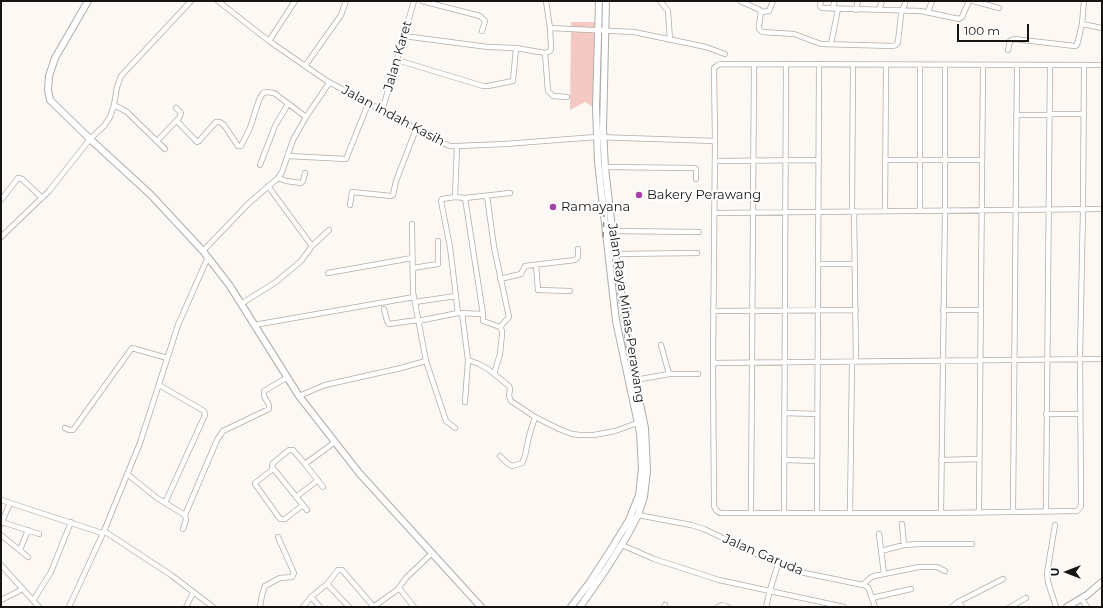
<!DOCTYPE html>
<html>
<head>
<meta charset="utf-8">
<style>
  body { margin:0 }
  #map { position:relative; width:1103px; height:608px; overflow:hidden; background:#fdf8f3; font-family:Montserrat,sans-serif }
  canvas { display:block }
  .frame { position:absolute; inset:0; border:2px solid #171514; pointer-events:none }
  .north { position:absolute; left:1047px; top:552px; width:40px; height:40px; -webkit-text-stroke:3px #fff; paint-order:stroke; rotate:270deg; font-size:11px; font-weight:700; line-height:16px; text-align:center; color:#171514 }
  .north::after { content:''; display:block; margin:auto; width:14px; height:18px; background:#171514; clip-path:polygon(50% 0,100% 100%,50% 72%,0 100%) }
  .scale { position:absolute; left:957px; top:24px; width:72px; height:18px; box-sizing:border-box; border:2px solid #171514; border-top:0; padding-left:5px; font-size:12px; line-height:14px; white-space:nowrap; color:#171514; -webkit-text-stroke:3px #fff; paint-order:stroke }
</style>
</head>
<body>
<div id="map">
<canvas width="1103" height="608"></canvas>
<div class="frame"></div>
<div class="north">U</div>
<div class="scale">100 m</div>
</div>
<script>
const ctx = document.querySelector('canvas').getContext('2d');
ctx.lineJoin = 'round';
function fillPath(path, color) { ctx.fillStyle = color; ctx.fill(path, 'evenodd'); }
const poly = rows => new Path2D(rows.map(r => 'M' + r).join(''));
function trace(path, color, width, dash) { ctx.strokeStyle = color; ctx.lineWidth = width; ctx.lineCap = dash ? 'butt' : 'round'; ctx.setLineDash(dash || []); ctx.stroke(path); }
function write(font, color, halo, rows, align = 'center') {
  ctx.font = font + ' Montserrat,sans-serif'; ctx.lineWidth = 4; ctx.setLineDash([]); ctx.textBaseline = 'middle'; ctx.strokeStyle = halo; ctx.fillStyle = color; for (const [text, x, y, turn = 0] of rows) {
    ctx.save(); ctx.translate(x, y); ctx.rotate((+turn || 0) * Math.PI / 180); ctx.textAlign = isNaN(turn) ? turn : align; if (halo) ctx.strokeText(text, 0, 0); ctx.fillText(text, 0, 0); ctx.restore();
  }
}
const green = poly([
  [571,22,601,22,598,110,585,102,570,110]
]);
const street = poly([
  [218,1,269,41,327,81,443,143,450,146,457,146,505,144,596,137,715,141,714,68,718,65,721,64,1102,65],
  [422,1,480,16,485,21,482,31],
  [660,1,668,11,670,40],
  [740,1,760,10,761,12,759,26,759,29,762,32,794,34,821,44,893,46,896,45,898,42,901,14,906,1],
  [821,1,820,6,822,8,921,11,959,19,962,17,969,1],
  [973,1,999,8],
  [1084,1,1082,24,1102,28],
  [832,9,835,1],
  [856,10,858,1],
  [879,10,882,1],
  [761,12,769,11,773,1],
  [928,12,932,1],
  [550,28,634,32,706,47,725,54],
  [404,36,488,47,516,48,545,53,550,51,551,49,550,28,546,1],
  [269,41,295,1],
  [831,44,838,9],
  [1008,50,1010,41,1014,39,1075,46,1077,45,1082,24],
  [545,53,548,91,553,96,567,97],
  [397,60,483,86,488,86,513,81,516,48],
  [305,66,341,15,346,1],
  [114,105,127,112,165,149],
  [382,111,414,1],
  [1049,114,1084,114],
  [1016,115,1049,115],
  [177,121,197,142,199,141,216,122,220,122,224,125,238,146,241,146,250,128,259,100,263,93,266,92,274,93,306,117],
  [157,141,179,118,181,113,176,108],
  [715,141,713,363,714,506,716,510,720,513,941,513,1077,511,1081,506,1080,356,1083,209,1084,65],
  [288,156,346,159,368,104],
  [886,160,982,160],
  [715,161,819,160],
  [260,165,275,126,288,104],
  [605,167,694,168,696,169,696,179],
  [278,178,286,181,301,183,303,181,305,173],
  [268,186,312,246],
  [455,197,442,199,441,201,450,247,458,313],
  [465,198,510,193],
  [1,200,18,178,22,179,42,198],
  [350,205,352,192,391,196,393,195,396,181,416,129],
  [920,210,920,65],
  [852,211,853,65],
  [854,211,856,362],
  [885,211,886,65],
  [714,213,1102,209],
  [612,231,699,232],
  [1,237,49,191,90,139,104,126,110,117,114,105,117,87,121,76,191,1],
  [203,251,248,204,278,178,282,172,293,140,306,117,329,83],
  [615,254,697,253],
  [818,264,855,264],
  [536,265,538,290,570,291],
  [413,268,438,264,438,241],
  [328,273,412,258],
  [500,279,521,274,525,266,575,260,578,257,578,249],
  [415,302,456,296],
  [241,304,276,282,301,261,312,246,329,230],
  [384,309,387,321,389,324,418,320],
  [943,310,980,310],
  [713,311,856,310],
  [462,313,468,360],
  [483,314,483,321,500,327,509,317,494,247,487,196],
  [418,321,458,313,483,314,465,198,455,197,457,146],
  [254,325,414,297],
  [661,345,669,374],
  [426,361,446,421,455,428],
  [713,363,1102,359],
  [494,374,500,354,502,334,502,331,500,327],
  [635,380,669,374,698,374],
  [159,385,204,411,205,415,165,503],
  [299,396,325,385,401,368,426,361,413,292,412,224],
  [465,402,468,360,479,364,488,369,509,386,510,389,509,396,511,401,535,417,559,429,572,434,580,435,594,435,615,431,640,422],
  [784,413,817,414],
  [1046,414,1080,414],
  [65,428,69,430,73,430,132,348,167,358],
  [500,456,507,463,512,466,522,463,525,456,529,436,535,417],
  [784,460,817,461],
  [941,460,979,459],
  [305,464,323,487],
  [273,469,255,483,255,484,280,519,285,519,303,505],
  [127,474,157,498,185,515,186,520,183,529],
  [296,497,318,480],
  [1,500,102,533],
  [307,510,272,467,273,463,289,450,293,450,305,464,335,442],
  [1013,511,1017,65],
  [1046,511,1050,65],
  [751,512,754,64],
  [784,512,786,64],
  [817,512,819,64],
  [979,512,983,65],
  [850,513,852,362],
  [941,513,945,210,945,65],
  [185,515,217,440,223,431,269,409,269,405,264,396,264,391,286,378],
  [638,515,691,525,704,529,778,564,800,572,863,585,868,587,875,607],
  [2,522,39,534],
  [1,524,10,503],
  [902,524,904,545],
  [1055,525,1047,573,1048,582,1056,607],
  [104,531,171,575,213,607],
  [879,534,884,574],
  [1,535,28,557],
  [622,545,654,559,719,580,844,607],
  [20,550,28,530],
  [881,551,904,545,920,544,972,544],
  [1,565,39,607],
  [327,584,338,570,342,570,374,607],
  [863,585,870,578,874,576,919,567,937,567,945,571],
  [399,588,414,607],
  [311,597,320,607],
  [872,598,911,589],
  [34,599,51,572,71,522],
  [1082,599,1087,607],
  [1,600,23,589],
  [69,607,104,531,140,443,178,325,208,257],
  [186,607,193,593],
  [260,607,262,595,265,586,280,578,292,577,294,573,278,537],
  [303,607,311,597,327,584,349,607],
  [373,607,397,590,406,578,432,553],
  [664,607,665,605],
  [718,607,722,605,728,607],
  [766,607,770,590,778,564],
  [952,607,958,602],
  [962,607,958,602,1003,579],
  [1010,607,1026,598]
]);
const secondary = poly([
  [88,1,55,58,49,76,48,90,50,100,90,139,151,195,203,251,230,286,299,396,360,474,481,607],
  [571,607,590,582,612,548,629,520,639,495,642,468,640,433,616,321,598,162,596,107,599,1],
  [580,607,607,568,627,536,638,515,644,497,647,471,645,428,635,380,615,254,605,168,603,129,606,1],
  [1067,607,1087,595,1102,582]
]);
const rail = poly([
  [603,237,604,215]
]);
const markers = [
  [639,195,4,"#a841a5"],
  [553,207,4,"#a841a5"]
];
const streetNames = [
  ["Jalan Karet",398,56,-74],
  ["Jalan Indah Kasih",393,116,28],
  ["Jalan Raya Minas-Perawang",626,313,81],
  ["Jalan Garuda",763,555,23]
];
const poiNames = [
  ["Bakery Perawang",647,195],
  ["Ramayana",561,207]
];
fillPath(green, '#f4c9c4');
trace(street, '#b1ada8', 6);
trace(secondary, '#b1ada8', 8);
trace(street, '#fff', 4.5);
trace(secondary, '#fff', 6);
trace(rail, '#8f8c89', 1.5, [5, 5]);
for (const [x, y, r, color] of markers) { const dot = new Path2D(); dot.arc(x, y, r, 0, 2 * Math.PI); ctx.fillStyle = color; ctx.fill(dot); trace(dot, '#fff', 1.5); }
write('13px', '#171514', '#fff', streetNames);
write('13px', '#171514', '#fff', poiNames, 'left');
</script>
</body>
</html>
